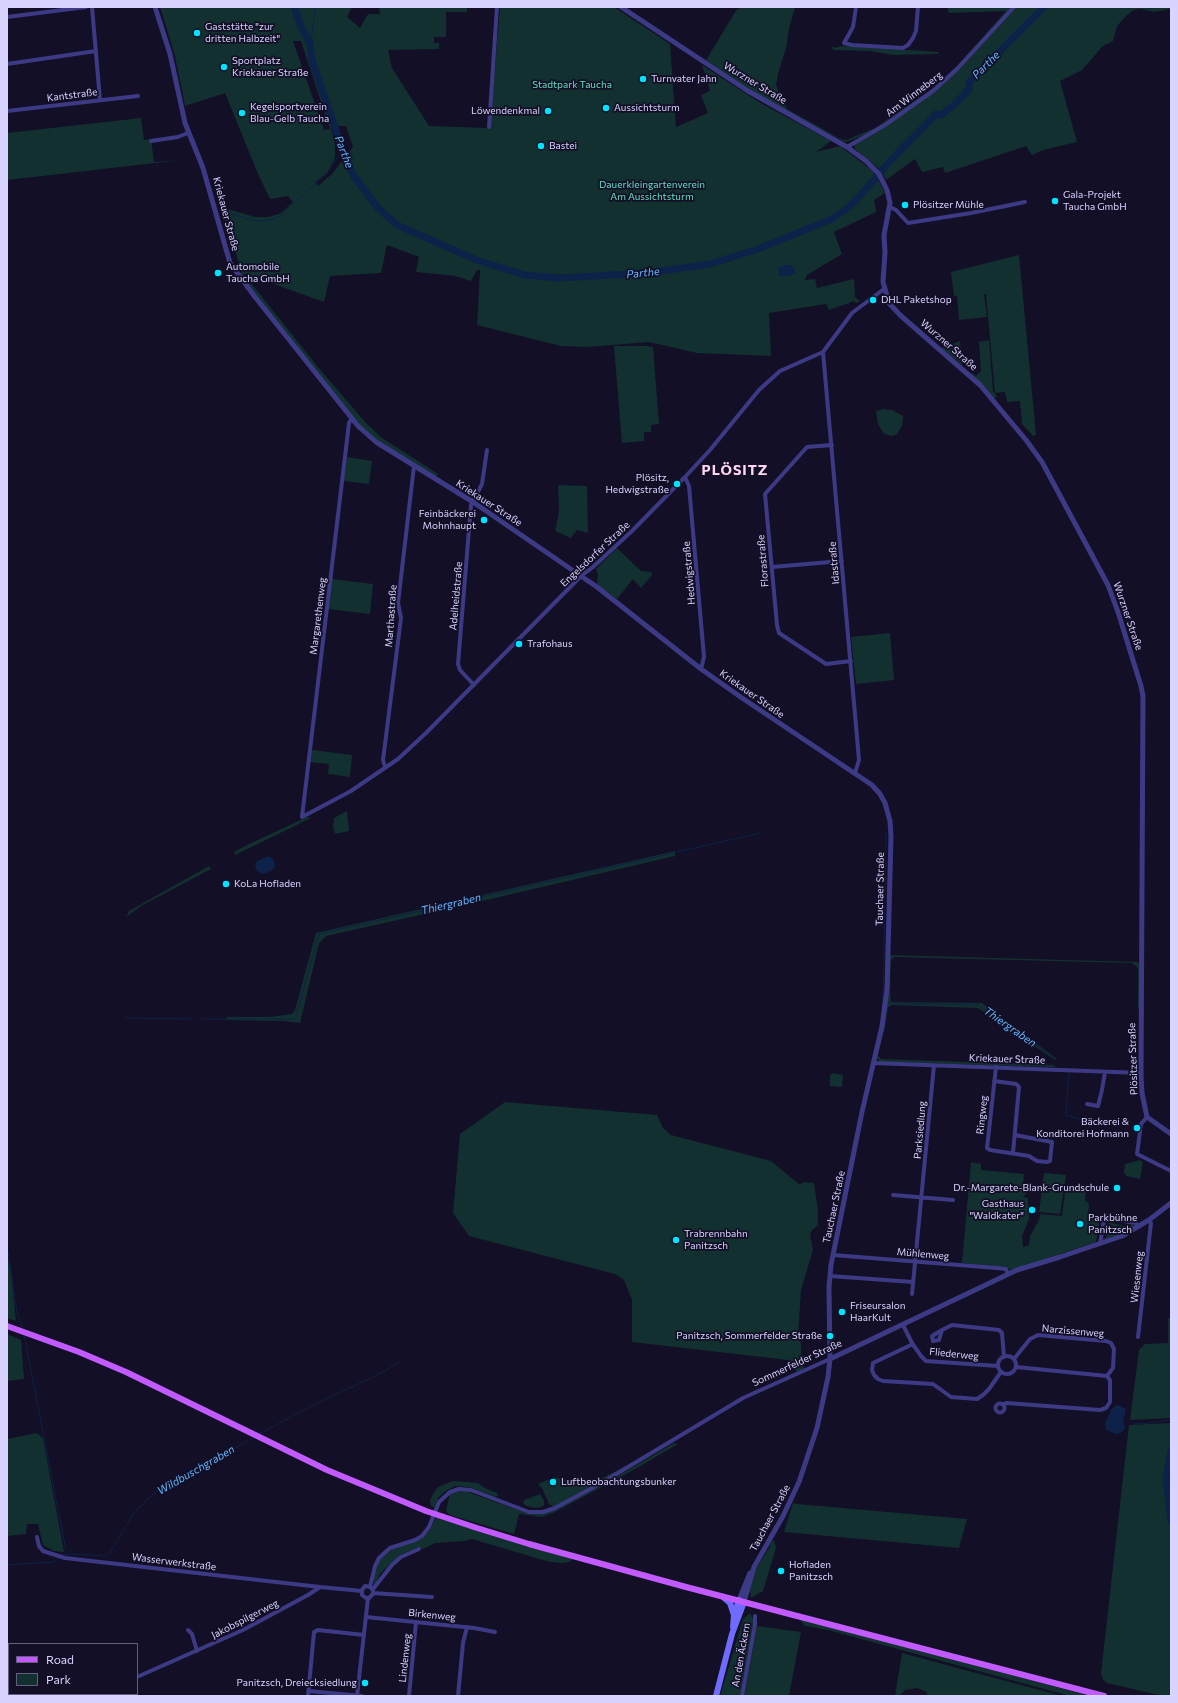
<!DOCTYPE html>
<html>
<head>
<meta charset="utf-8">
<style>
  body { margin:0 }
  #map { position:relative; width:1178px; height:1703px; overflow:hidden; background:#130f26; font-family:Commissioner,sans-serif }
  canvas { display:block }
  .frame { position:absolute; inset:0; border:8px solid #d9d4ff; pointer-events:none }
  .legend { position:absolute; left:8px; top:1643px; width:130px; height:52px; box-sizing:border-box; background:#130f26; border:1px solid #625e7d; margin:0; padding:5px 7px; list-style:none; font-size:12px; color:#d9d4ff }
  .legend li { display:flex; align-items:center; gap:8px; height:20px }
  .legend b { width:20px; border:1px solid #625e7d }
</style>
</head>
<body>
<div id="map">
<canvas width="1178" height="1703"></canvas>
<div class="frame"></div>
<ul class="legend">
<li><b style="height:5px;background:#c25bff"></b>Road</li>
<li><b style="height:11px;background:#12302f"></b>Park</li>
</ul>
</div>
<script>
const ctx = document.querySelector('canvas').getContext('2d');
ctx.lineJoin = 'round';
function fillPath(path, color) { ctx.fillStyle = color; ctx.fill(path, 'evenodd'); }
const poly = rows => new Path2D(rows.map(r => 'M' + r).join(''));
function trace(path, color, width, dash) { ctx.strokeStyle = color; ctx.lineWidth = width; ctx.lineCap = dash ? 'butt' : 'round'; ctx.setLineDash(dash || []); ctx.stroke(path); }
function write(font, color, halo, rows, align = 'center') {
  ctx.font = font + ' Commissioner,sans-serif'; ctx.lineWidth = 3.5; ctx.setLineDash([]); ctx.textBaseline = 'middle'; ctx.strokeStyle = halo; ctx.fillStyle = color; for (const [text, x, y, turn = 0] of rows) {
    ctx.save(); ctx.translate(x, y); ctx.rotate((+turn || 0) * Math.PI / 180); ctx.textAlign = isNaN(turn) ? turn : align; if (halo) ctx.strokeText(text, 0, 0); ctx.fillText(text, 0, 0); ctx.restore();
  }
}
const green = poly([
  [160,7,352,7,347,17,360,28,368,14,380,14,379,7,467,7,467,12,446,12,446,37,434,37,434,43,439,43,439,49,388,50,392,68,429,126,490,128,500,7,614,7,670,44,676,127,708,113,701,95,710,91,702,65,759,102,831,141,816,152,840,146,873,171,875,175,862,194,877,177,885,193,874,200,876,212,834,232,842,254,807,275,805,280,815,279,817,288,854,279,855,297,860,301,857,303,853,301,849,303,829,310,826,304,769,313,771,356,697,353,649,342,587,347,561,346,477,325,480,270,477,270,471,281,455,276,416,272,419,257,387,245,381,273,330,276,324,302,243,273,317,366,366,423,382,438,438,474,435,477,383,445,361,427,239,274,243,271,238,261,232,235,224,217,221,207,255,217,269,217,281,213,293,202,288,196,270,199,258,174,225,93,185,106,175,56],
  [293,41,301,41,330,129,324,130],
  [339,126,346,126,353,147,332,174,318,186,315,182,327,173,335,158,335,144,331,129],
  [744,7,795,7,789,29,786,48,778,74,776,85,780,95,787,109,841,139,846,140,875,128,932,89,956,67,1006,11,949,13,947,7,1012,7,956,68,933,90,875,130,852,140,845,142,761,97,706,60,737,9],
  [1016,7,1171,7,1171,9,1154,12,1141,9,1134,10,1126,16,1117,26,1113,41,1103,46,1082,70,1060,81,1077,142,1043,150,1032,155,1026,146,945,173,943,167,922,172,915,159,886,180,882,173,907,145,912,138,879,169,855,149,854,145,886,126,934,92],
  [832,46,834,48,842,46,939,52,938,54,893,55,870,51,834,50,831,47],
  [141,118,144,140,151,139,154,162,182,160,7,180,7,133],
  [1019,255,1036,435,1033,436,1022,424,1020,401,1007,402,1005,392,995,393,986,294,984,294,987,317,959,320,957,296,954,296,951,272],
  [989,340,993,391,997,396,995,398,992,398,971,374,972,373,976,376,981,371,979,342],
  [960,341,962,364,962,365,941,348],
  [614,346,646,346,653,347,659,424,651,425,651,432,644,432,644,441,622,443],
  [883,409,892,410,903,416,902,426,897,434,892,436,884,434,878,424,876,411],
  [347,457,372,461,369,484,344,481],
  [558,485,587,486,588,533,577,530,571,538,555,531,559,512],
  [617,548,641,571,652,572,652,575,641,588,633,579,617,599,597,584,598,575,596,569],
  [332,579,373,584,370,614,328,609],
  [890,633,894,680,856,684,851,637],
  [312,750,352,755,350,777,328,774,329,764,310,762],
  [347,811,349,831,335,834,333,827,334,818],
  [307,817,311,818,235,855,234,852,245,846],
  [675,851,675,856,465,905,326,936,319,943,300,1023,284,1021,226,1020,227,1017,270,1017,292,1014,295,1010,316,933],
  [209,866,211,869,141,906,126,917,129,911],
  [889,955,1137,962,1140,965,1139,1007,1138,1007,1138,968,1132,963,894,957,891,960,890,990,891,1002,982,1003,1057,1059,1055,1060,978,1008,892,1005,888,1007,885,1027,878,1055,881,1059,1054,1065,1055,1067,881,1062,877,1059],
  [833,1073,843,1075,842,1087,830,1086,830,1075],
  [505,1102,657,1115,663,1128,671,1135,771,1161,800,1185,803,1182,814,1183,818,1211,818,1225,812,1230,810,1234,813,1250,801,1290,798,1337,801,1344,801,1359,804,1367,803,1369,794,1375,743,1398,618,1472,554,1507,549,1504,542,1488,538,1484,554,1477,581,1485,591,1484,635,1461,745,1396,797,1372,788,1360,632,1342,632,1300,624,1280,615,1274,469,1236,453,1213,460,1134],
  [1140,1160,1143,1162,1140,1179,1126,1176,1124,1172,1125,1164],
  [971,1162,981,1164,981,1170,1024,1174,1023,1184,1027,1189,1026,1194,1023,1197,1028,1198,1029,1219,1022,1236,1023,1247,1029,1245,1030,1236,1039,1220,1040,1214,1062,1216,1066,1184,1086,1186,1085,1200,1089,1204,1088,1215,1091,1218,1100,1220,1096,1242,1012,1270,1006,1267,962,1263],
  [1044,1173,1066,1175,1060,1214,1039,1212],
  [1107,1220,1111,1220,1111,1223,1130,1227,1131,1224,1133,1224,1135,1226,1121,1234,1103,1240,1103,1238,1106,1238,1108,1227,1105,1226,1105,1224,1108,1225,1109,1222,1106,1221],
  [7,1255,11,1272,16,1321,7,1318],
  [1168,1318,1171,1318,1171,1418,1130,1420,1139,1350,1145,1344,1168,1343],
  [7,1334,21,1340,24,1379,7,1381],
  [1171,1423,1171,1447,1164,1482,1171,1529,1171,1696,1163,1696,1107,1683,1103,1680,1101,1673,1129,1425],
  [37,1433,43,1438,64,1552,54,1551,43,1545,38,1524,27,1524,26,1534,7,1536,7,1439],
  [674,1443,678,1444,637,1468,555,1512,542,1517,519,1514,514,1534,450,1515,446,1511,450,1494,457,1492,465,1491,526,1513,557,1509,618,1476],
  [453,1481,478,1483,485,1488,497,1493,498,1495,496,1497,469,1487,455,1486,444,1492,438,1498,434,1508,431,1506,430,1501,433,1494,438,1487],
  [540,1494,544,1500,544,1505,542,1507,536,1508,526,1506,523,1503,524,1500],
  [793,1503,797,1504,967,1519,959,1548,784,1532],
  [436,1517,572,1559,570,1562,562,1563,550,1562,472,1539,465,1541,435,1543,423,1549,419,1547,402,1554,386,1568,380,1574,375,1585,374,1585,374,1572,380,1559,391,1550,421,1539,430,1530],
  [774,1540,776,1548,763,1591,751,1598,750,1590,756,1569,769,1548,772,1541],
  [750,1613,753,1619,753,1626,740,1696,720,1696,743,1619],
  [799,1619,925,1652,1090,1696,1070,1696,828,1630,805,1626],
  [757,1626,801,1632,789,1696,744,1696],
  [902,1653,1062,1696,931,1696,926,1694,927,1692,917,1688,905,1690,899,1696,895,1696]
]);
const water = poly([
  [784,265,791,265,794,268,795,273,789,276,779,276,778,268],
  [267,857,270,857,274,860,275,867,271,871,263,874,257,871,255,866,257,861],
  [1119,1405,1126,1409,1123,1421,1125,1428,1121,1433,1116,1434,1106,1430,1105,1423,1111,1410,1115,1406]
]);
const stream = poly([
  [310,43,312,35,315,7],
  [220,211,257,221,271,220,280,216,327,173,343,150],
  [883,1003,886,832],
  [888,1003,978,1005,1056,1059],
  [125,1018,191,1019],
  [202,1019,295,1019,319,934,760,833],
  [1069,1073,1066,1115,1089,1122],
  [7,1244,17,1313,23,1329],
  [24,1335,66,1550],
  [1133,1423,1140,1424,1171,1420],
  [259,1434,316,1404,385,1371,399,1362],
  [63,1555,73,1554,106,1556,110,1553,133,1514,153,1494,255,1437],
  [7,1565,53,1562,59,1559]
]);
const river = poly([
  [294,7,302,29,310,43,312,60,346,160,355,178,378,208,397,225,479,261,525,275,559,278,647,273,710,264,758,249,832,219,849,207,858,198,892,159,936,114,941,115,954,105,969,89,969,82,1044,7],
  [1171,1451,1166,1478,1171,1520]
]);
const minor = poly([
  [92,7,100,100],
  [856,7,853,27,844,43,852,45,903,48,908,45,913,38,916,31,918,7],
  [7,17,86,7],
  [7,64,96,51],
  [7,111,138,96],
  [489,127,497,7],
  [151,141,178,137,188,133],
  [847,147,885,125,933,91,957,69,1014,7],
  [890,207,896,210,908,223,971,213,1025,202],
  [823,352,859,760,855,773],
  [352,418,349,423,302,817,351,791,398,759,426,733,581,576,593,567,633,530,685,477,710,450,759,390,780,371,823,352,852,313,884,289],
  [832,445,807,447,765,494,777,625,779,633,826,664,851,661],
  [685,477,689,486,704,657,701,669],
  [772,567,842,561],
  [474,685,460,670,458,664,471,505,482,484,487,450],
  [385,767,383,760,401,618,398,603,414,466],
  [873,1063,1141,1073],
  [996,1067,987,1148,990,1150,1029,1156,1037,1161,1047,1162,1050,1161,1052,1142,1015,1135],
  [994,1081,1016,1084,1019,1087,1013,1153],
  [1087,1104,1098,1106,1102,1090,1105,1072],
  [1147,1117,1141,1124,1137,1154,1171,1171],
  [893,1195,953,1200],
  [1100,1244,1104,1220,1106,1218,1136,1223,1138,1227],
  [833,1255,997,1268,1006,1269,1008,1274],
  [830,1276,913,1282],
  [912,1294,934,1065],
  [903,1325,912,1343,921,1356,926,1361,998,1366],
  [942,1330,952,1325,999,1330,1002,1333,1004,1357],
  [942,1330,939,1340,933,1341,932,1336,942,1330],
  [1138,1337,1151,1223,1149,1220],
  [913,1344,873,1363,872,1370,874,1375,878,1379,883,1381,933,1384,951,1397,977,1399,983,1395,989,1389,1001,1372],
  '998 1365a9 9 0 1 1 18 0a9 9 0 1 1-18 0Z',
  [1014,1359,1030,1339,1038,1335,1106,1341,1111,1343,1114,1349,1113,1368,1107,1376],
  [1016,1367,1107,1376],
  '995.5 1408a4.5 4.5 0 1 1 9 0a4.5 4.5 0 1 1-9 0Z',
  [1004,1404,1007,1403,1100,1410,1106,1408,1110,1402,1110,1380,1107,1376],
  [37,1537,39,1546,43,1551,65,1558,320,1587],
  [370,1587,365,1586,362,1590,362,1595,366,1598,369,1598,373,1594,373,1590,370,1587,375,1566,379,1558,390,1548,415,1540,422,1536,429,1527,439,1502,450,1492,459,1489,471,1490,529,1512,543,1512,555,1508,603,1482,743,1398,830,1359],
  [373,1589,392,1565,401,1557,419,1549],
  [373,1593,432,1597],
  [366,1617,474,1628,495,1632],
  [188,1630,192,1634,197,1651],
  [137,1677,243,1630,308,1595,320,1587,362,1591],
  [309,1691,362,1696],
  [95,1696,99,1694],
  [308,1696,314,1632,318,1630,364,1635],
  [357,1696,368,1598],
  [409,1696,416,1622],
  [458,1696,463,1643,467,1627],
  [742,1696,755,1625,755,1616]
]);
const tertiary = poly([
  [155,7,170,54,185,123,203,168,230,263,255,297,358,426,376,442,473,502,597,587,701,669,742,698,872,785,880,794,885,803,890,821,891,836,887,989,882,1026,862,1112,831,1265,829,1287,830,1359,828,1377,817,1428,799,1482,783,1516,754,1567,744,1602],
  [621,7,748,91,847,147,866,161,879,174,887,190,890,203,884,235,885,252,883,282,889,303,900,315,980,385,1026,440,1042,462,1108,585,1118,612,1141,686,1143,696,1141,1075,1142,1093,1147,1117,1171,1134],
  [830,1359,1017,1270,1060,1257,1122,1236,1149,1220,1171,1203],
  [739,1600,750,1573]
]);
const secondary = poly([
  [723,1597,730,1603,734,1615],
  [733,1627,734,1615,739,1600],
  [716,1696,732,1634,744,1602]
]);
const primary = poly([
  [7,1326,79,1352,126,1372,327,1470,426,1511,477,1528,529,1544,686,1587,1104,1696]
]);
const markers = [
  [197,33,4,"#00e5ff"],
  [224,67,4,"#00e5ff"],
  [643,79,4,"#00e5ff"],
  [606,108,4,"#00e5ff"],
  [548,111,4,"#00e5ff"],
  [242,113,4,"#00e5ff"],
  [541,146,4,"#00e5ff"],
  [1055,201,4,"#00e5ff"],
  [905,205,4,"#00e5ff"],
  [218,273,4,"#00e5ff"],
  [873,300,4,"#00e5ff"],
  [677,484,4,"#00e5ff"],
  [484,520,4,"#00e5ff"],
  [519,644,4,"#00e5ff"],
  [226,884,4,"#00e5ff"],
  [1137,1128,4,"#00e5ff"],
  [1117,1188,4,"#00e5ff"],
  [1032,1210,4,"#00e5ff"],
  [1080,1224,4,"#00e5ff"],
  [676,1240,4,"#00e5ff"],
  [842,1312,4,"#00e5ff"],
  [830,1336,4,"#00e5ff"],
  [553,1482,4,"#00e5ff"],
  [781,1571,4,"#00e5ff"],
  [365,1683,4,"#00e5ff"]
];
const poiNames = [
  ["Gaststätte \"zur",205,27],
  ["dritten Halbzeit\"",205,39],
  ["Sportplatz",232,61],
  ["Kriekauer Straße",232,73],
  ["Turnvater Jahn",651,79],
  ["Kegelsportverein",250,107],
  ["Blau-Gelb Taucha",250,119],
  ["Aussichtsturm",614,108],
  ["Löwendenkmal",540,111,"right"],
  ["Bastei",549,146],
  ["Gala-Projekt",1063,195],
  ["Taucha GmbH",1063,207],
  ["Plösitzer Mühle",913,205],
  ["Automobile",226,267],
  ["Taucha GmbH",226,279],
  ["DHL Paketshop",881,300],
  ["Plösitz,",669,478,"right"],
  ["Hedwigstraße",669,490,"right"],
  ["Feinbäckerei",476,514,"right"],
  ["Mohnhaupt",476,526,"right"],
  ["Trafohaus",527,644],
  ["KoLa Hofladen",234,884],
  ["Bäckerei &",1129,1122,"right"],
  ["Konditorei Hofmann",1129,1134,"right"],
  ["Dr.-Margarete-Blank-Grundschule",1109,1188,"right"],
  ["Gasthaus",1024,1204,"right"],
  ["\"Waldkater\"",1024,1216,"right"],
  ["Parkbühne",1088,1218],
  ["Panitzsch",1088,1230],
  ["Trabrennbahn",684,1234],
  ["Panitzsch",684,1246],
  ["Friseursalon",850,1306],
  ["HaarKult",850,1318],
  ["Panitzsch, Sommerfelder Straße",822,1336,"right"],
  ["Luftbeobachtungsbunker",561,1482],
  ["Hofladen",789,1565],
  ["Panitzsch",789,1577],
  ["Panitzsch, Dreiecksiedlung",357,1683,"right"]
];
const streetNames = [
  ["Wurzner Straße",755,83,31],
  ["Am Winneberg",914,94,-37],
  ["Kantstraße",72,95,-7],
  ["Kriekauer Straße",226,214,75],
  ["Wurzner Straße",949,345,41],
  ["Kriekauer Straße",489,503,33],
  ["Engelsdorfer Straße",595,554,-43],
  ["Florastraße",763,561,-95],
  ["Idastraße",834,563,-95],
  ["Hedwigstraße",689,573,-95],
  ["Adelheidstraße",456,596,-85],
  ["Margarethenweg",318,616,-83],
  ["Marthastraße",391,616,-86],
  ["Wurzner Straße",1128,616,71],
  ["Kriekauer Straße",752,694,35],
  ["Tauchaer Straße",880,889,-89],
  ["Kriekauer Straße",1007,1059,2],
  ["Plösitzer Straße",1133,1059,-92],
  ["Ringweg",982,1115,-84],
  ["Parksiedlung",920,1130,-85],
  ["Tauchaer Straße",834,1207,-78],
  ["Mühlenweg",923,1254,5],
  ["Wiesenweg",1137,1277,-84],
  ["Narzissenweg",1073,1331,5],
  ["Fliederweg",954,1354,6],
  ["Sommerfelder Straße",797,1363,-25],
  ["Tauchaer Straße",770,1518,-62],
  ["Wasserwerkstraße",174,1562,7],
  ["Birkenweg",432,1615,6],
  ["Jakobspilgerweg",245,1619,-27],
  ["An den Äckern",741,1655,-80],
  ["Lindenweg",405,1658,-84]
];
const parkNames = [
  ["Stadtpark Taucha",572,85],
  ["Dauerkleingartenverein",652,185],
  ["Am Aussichtsturm",652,197]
];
const waterNames = [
  ["Parthe",986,65,-45],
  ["Parthe",344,152,69],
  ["Parthe",643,273,-6],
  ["Thiergraben",451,904,-13],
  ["Thiergraben",1010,1027,35],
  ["Wildbuschgraben",196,1470,-30]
];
const districtNames = [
  ["PLÖSITZ",735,470]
];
fillPath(green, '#12302f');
fillPath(water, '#0c2248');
trace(stream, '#0c2248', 1);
trace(river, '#0c2248', 7);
trace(minor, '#3d3a85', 4);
trace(tertiary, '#3d3a85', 5);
trace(secondary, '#6f6bff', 6);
trace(primary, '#c25bff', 6);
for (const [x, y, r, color] of markers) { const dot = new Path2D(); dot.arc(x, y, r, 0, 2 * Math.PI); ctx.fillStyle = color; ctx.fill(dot); trace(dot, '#130f26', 1.5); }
write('10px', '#d9d4ff', '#130f26', poiNames, 'left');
write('10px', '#d9d4ff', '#130f26', streetNames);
write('10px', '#5fe0c0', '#130f26', parkNames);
write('italic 11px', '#62b6ff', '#130f26', waterNames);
ctx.letterSpacing = '1px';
write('bold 14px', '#ffd6f0', '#130f26', districtNames);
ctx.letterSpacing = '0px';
</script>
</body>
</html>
